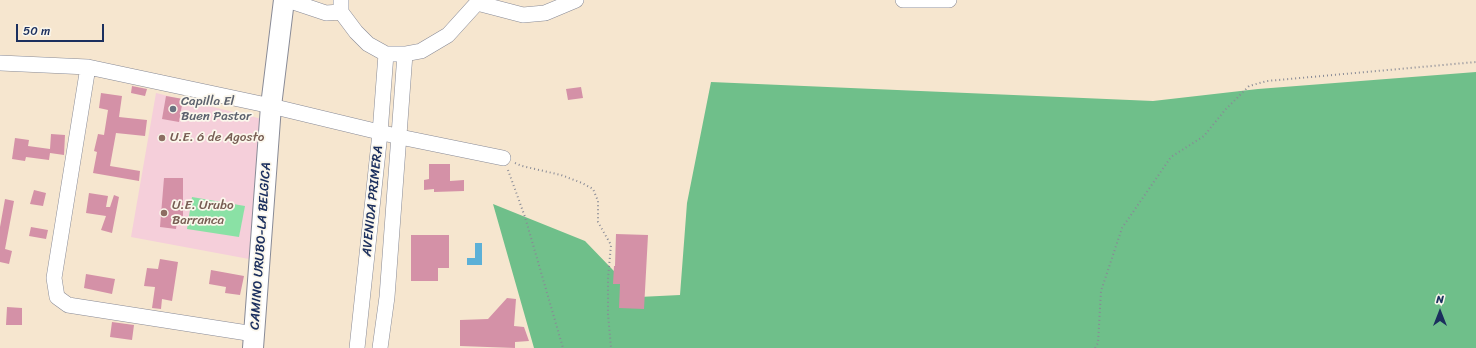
<!DOCTYPE html>
<html>
<head>
<meta charset="utf-8">
<style>
  body { margin:0 }
  #map { position:relative; width:1476px; height:348px; overflow:hidden; background:#f6e6cf; font-family:Sriracha,sans-serif }
  canvas { display:block }
  .north { position:absolute; left:1420px; top:292px; width:40px; height:40px; -webkit-text-stroke:3px #fbf7ec; paint-order:stroke; rotate:0deg; font-size:11px; font-weight:700; line-height:16px; text-align:center; color:#1b2f5e }
  .north::after { content:''; display:block; margin:auto; width:14px; height:18px; background:#1b2f5e; clip-path:polygon(50% 0,100% 100%,50% 72%,0 100%) }
  .scale { position:absolute; left:16px; top:24px; width:88px; height:18px; box-sizing:border-box; border:2px solid #1b2f5e; border-top:0; padding-left:5px; font-size:12px; line-height:14px; white-space:nowrap; color:#1b2f5e; -webkit-text-stroke:3px #fbf7ec; paint-order:stroke }
</style>
</head>
<body>
<div id="map">
<canvas width="1476" height="348"></canvas>
<div class="north">N</div>
<div class="scale">50 m</div>
</div>
<script>
const ctx = document.querySelector('canvas').getContext('2d');
ctx.lineJoin = 'round';
function fillPath(path, color) { ctx.fillStyle = color; ctx.fill(path, 'evenodd'); }
const poly = rows => new Path2D(rows.map(r => 'M' + r).join(''));
function trace(path, color, width, dash) { ctx.strokeStyle = color; ctx.lineWidth = width; ctx.lineCap = dash ? 'butt' : 'round'; ctx.setLineDash(dash || []); ctx.stroke(path); }
function write(font, color, halo, rows, align = 'center') {
  ctx.font = font + ' Sriracha,sans-serif'; ctx.lineWidth = 3.5; ctx.setLineDash([]); ctx.textBaseline = 'middle'; ctx.strokeStyle = halo; ctx.fillStyle = color; for (const [text, x, y, turn = 0] of rows) {
    ctx.save(); ctx.translate(x, y); ctx.rotate((+turn || 0) * Math.PI / 180); ctx.textAlign = isNaN(turn) ? turn : align; if (halo) ctx.strokeText(text, 0, 0); ctx.fillText(text, 0, 0); ctx.restore();
  }
}
const built = poly([
  [156,93,262,119,249,259,131,237]
]);
const green = poly([
  [192,197,245,206,239,237,187,229]
]);
const forest = poly([
  [1476,72,1476,348,534,348,493,204,585,241,639,297,680,295,687,203,711,82,1153,101,1258,89]
]);
const water = poly([
  [475,243,482,243,482,265,467,265,467,258,475,258]
]);
const building = poly([
  [132,86,147,89,145,96,131,93],
  [581,87,583,98,568,100,566,89],
  [101,93,122,96,119,117,147,120,145,136,116,133,110,166,140,171,139,181,93,173,97,152,94,151,98,134,104,135,108,110,99,108],
  [166,96,183,99,179,122,162,119],
  [51,134,65,135,64,155,50,153,49,160,26,157,25,161,12,159,15,138,29,140,28,146,50,149],
  [429,164,450,164,450,181,464,180,464,191,434,192,434,189,424,190,424,180,429,179],
  [164,178,183,178,183,216,178,215,176,229,160,227],
  [34,190,46,193,43,206,30,204],
  [89,193,108,196,106,207,110,207,114,195,119,197,112,233,101,230,106,216,86,213],
  [5,199,14,201,5,249,12,251,9,264,0,262,0,227],
  [31,227,48,230,46,239,29,236],
  [616,234,648,235,644,309,619,308,620,284,613,284,614,266,615,266],
  [411,235,449,235,449,268,438,268,438,281,411,281],
  [160,259,178,262,172,301,162,299,161,309,152,308,155,287,144,286,147,268,158,269],
  [211,270,244,276,240,295,225,293,226,287,209,284],
  [86,274,115,279,112,294,84,288],
  [507,298,516,299,514,326,524,327,529,341,515,342,515,348,460,346,460,320,488,319],
  [7,307,22,308,22,325,6,325],
  [112,322,134,325,132,340,110,337]
]);
const path = poly([
  [515,163,522,166,561,175,582,183,593,189,598,201,598,222,611,245,608,278,608,314,611,348],
  [508,170,525,217,563,348],
  [1095,348,1098,343,1101,291,1122,228,1171,157,1204,136,1225,110,1249,86,1267,81,1476,62]
]);
const minor = poly([
  [287,0,326,13,341,12],
  [341,0,341,12,356,32,368,44,386,54,405,54,421,51,448,35,477,3,478,0],
  [903,0,949,0],
  [477,3,523,15,545,13,576,0],
  [0,63,88,67,271,106,400,137,503,158],
  [88,67,54,278,57,297,68,305,254,334],
  [357,348,380,133,386,54],
  [380,348,387,297,405,54]
]);
const major = poly([
  [253,348,271,106,284,0]
]);
const markers = [
  [173,109,4,"#6b7280"],
  [162,138,4,"#8d6e63"],
  [164,213,4,"#8d6e63"]
];
const worshipNames = [
  ["Capilla El",181,102],
  ["Buen Pastor",181,117]
];
const educationNames = [
  ["U.E. 6 de Agosto",170,138],
  ["U.E. Urubo",172,206],
  ["Barranca",172,221]
];
const streetNames = [
  ["AVENIDA PRIMERA",373,201,-84],
  ["CAMINO URUBO-LA BELGICA",261,246,-86]
];
fillPath(built, '#f5cfda');
fillPath(green, '#8ae1a5');
fillPath(forest, '#6fbf8a');
fillPath(water, '#5cb0d7');
fillPath(building, '#d491a7');
trace(minor, '#888a96', 16);
trace(major, '#888a96', 22);
trace(path, '#888a96', 2, [1, 3]);
trace(minor, '#fff', 15);
trace(major, '#fff', 20);
for (const [x, y, r, color] of markers) { const dot = new Path2D(); dot.arc(x, y, r, 0, 2 * Math.PI); ctx.fillStyle = color; ctx.fill(dot); trace(dot, '#fbf7ec', 1.5); }
write('13px', '#5b616d', '#fbf7ec', worshipNames, 'left');
write('13px', '#785e54', '#fbf7ec', educationNames, 'left');
write('13px', '#1b2f5e', '#fbf7ec', streetNames);
</script>
</body>
</html>
